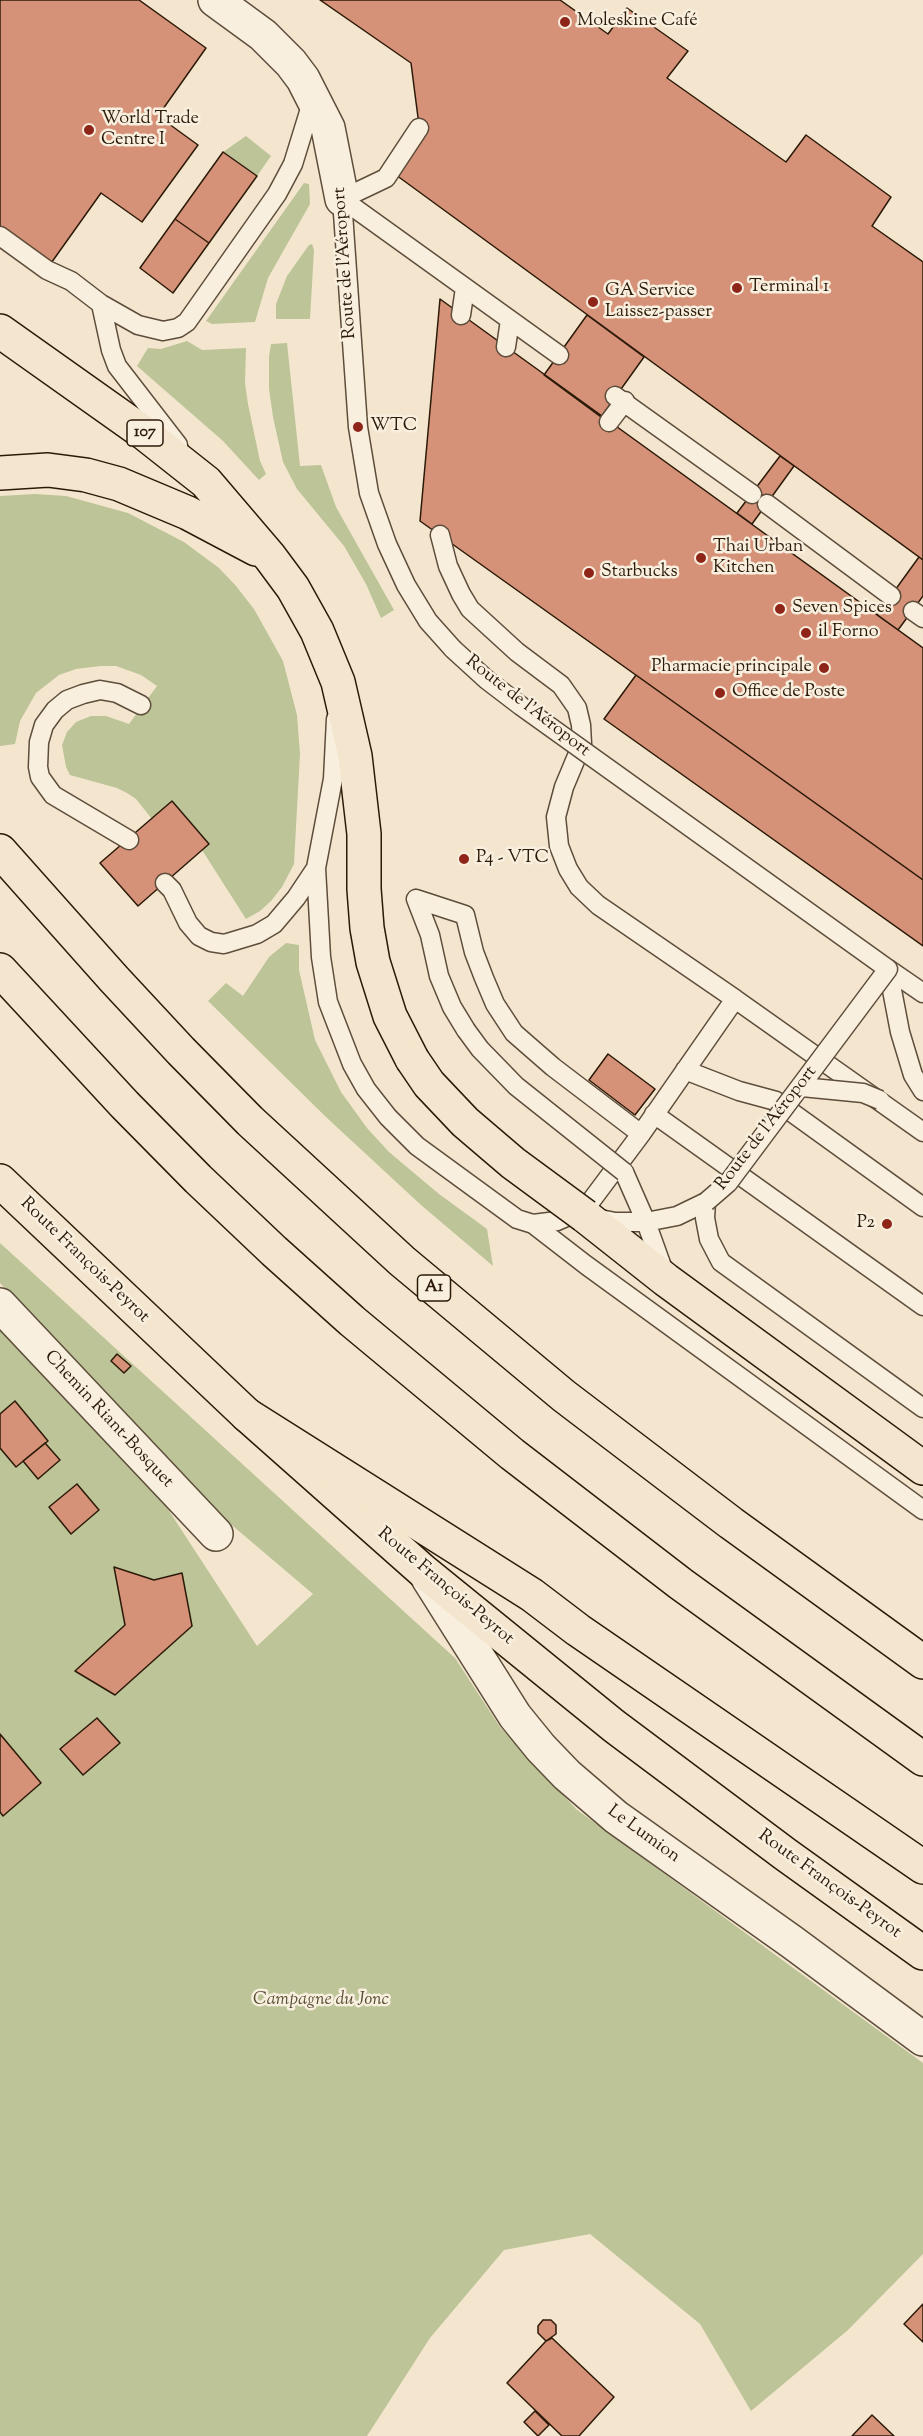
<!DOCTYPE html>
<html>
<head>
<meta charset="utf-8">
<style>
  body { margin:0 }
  canvas { display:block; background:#f4e6ce }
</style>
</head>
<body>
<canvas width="923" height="2436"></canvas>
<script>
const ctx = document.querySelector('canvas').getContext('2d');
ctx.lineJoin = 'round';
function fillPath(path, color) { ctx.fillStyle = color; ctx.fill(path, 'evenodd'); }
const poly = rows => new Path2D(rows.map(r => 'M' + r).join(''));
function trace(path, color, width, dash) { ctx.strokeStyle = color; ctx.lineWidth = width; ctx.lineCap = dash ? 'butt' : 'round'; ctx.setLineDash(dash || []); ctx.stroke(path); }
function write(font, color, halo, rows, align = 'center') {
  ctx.font = font + ' "Sorts Mill Goudy",serif'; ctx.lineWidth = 5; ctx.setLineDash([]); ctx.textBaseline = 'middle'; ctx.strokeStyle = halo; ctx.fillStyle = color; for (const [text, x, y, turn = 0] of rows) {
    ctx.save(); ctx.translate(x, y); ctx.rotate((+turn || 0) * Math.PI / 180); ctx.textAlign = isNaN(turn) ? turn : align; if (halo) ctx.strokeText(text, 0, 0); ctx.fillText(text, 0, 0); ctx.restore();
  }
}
const green = poly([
  [246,136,271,156,257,176,223,152],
  [304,183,309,184,310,204,268,278,255,322,212,324,206,321],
  [312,244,314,250,310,319,276,319,276,304,287,276,309,245],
  [187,341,202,350,246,348,245,383,248,404,260,461,266,474,259,480,223,441,137,366,148,348,161,349],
  [287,343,300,466,321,465,336,507,394,610,381,618,366,584,344,546,297,489,283,462,273,417,269,389,269,357,271,344],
  [35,494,66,496,128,513,184,542,219,568,236,586,254,609,283,661,297,715,300,754,294,864,282,887,271,901,260,911,246,919,202,850,209,844,172,801,152,819,136,799,127,793,117,788,70,775,66,767,62,745,67,732,76,722,91,716,106,716,129,724,157,686,141,675,116,666,101,666,76,669,59,675,36,693,20,721,15,744,0,746,0,496],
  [286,943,299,945,299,970,315,1040,341,1092,367,1128,389,1152,439,1194,487,1229,493,1266,421,1205,327,1118,208,1001,226,983,243,996,269,957],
  [0,1243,455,1658,500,1727,576,1809,923,2063,923,2254,848,2330,751,2411,700,2324,590,2234,504,2250,430,2338,367,2436,0,2436,0,1324,147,1477,257,1646,313,1594,227,1521,0,1283]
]);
const building = poly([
  [0,0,139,0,206,48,158,116,198,145,142,222,101,193,49,266,0,229,0,0],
  [320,0,560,0,608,34,627,8,688,51,667,78,786,162,806,135,891,197,872,226,923,262,923,560,396,175,421,141,411,63,320,0],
  [223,152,257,176,209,243,175,219,223,152],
  [175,219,209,243,173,293,140,268,175,219],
  [440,299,923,648,923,880,420,521,440,299],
  [587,315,644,357,601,417,544,375,587,315],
  [780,456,794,466,752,524,737,513,780,456],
  [919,557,923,560,923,596,898,630,877,615,919,557],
  [636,675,923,880,923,946,604,719,636,675],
  [172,801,209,844,138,906,100,863,172,801],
  [608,1054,655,1089,635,1115,589,1080,608,1054],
  [117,1354,131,1366,124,1373,111,1361,117,1354],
  [15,1401,48,1441,16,1467,0,1448,0,1414,15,1401],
  [45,1443,60,1460,38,1479,23,1461,45,1443],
  [77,1484,99,1510,71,1534,49,1507,77,1484],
  [114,1567,154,1580,182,1573,192,1626,115,1695,75,1671,125,1625,114,1567],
  [97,1718,120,1743,83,1775,60,1749,97,1718],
  [0,1734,41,1783,3,1816,0,1812,0,1734],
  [923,2304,923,2342,904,2324,923,2304],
  [543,2320,551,2320,556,2325,556,2334,546,2341,538,2333,538,2326,543,2320],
  [552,2338,614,2397,579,2436,562,2436,507,2383,546,2341,552,2338],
  [535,2411,549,2425,538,2436,524,2422,535,2411],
  [872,2415,894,2436,852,2436,872,2415]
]);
const service = poly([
  [342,199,358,427,369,493,387,544,406,585,428,621,453,649],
  [342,199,559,355],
  [342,199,386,178,419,128],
  [0,236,47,270,71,281,101,304,138,325,163,331,178,328,187,322,277,194,293,164,313,99],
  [101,304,111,350,117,366,178,445],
  [461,315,465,288],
  [506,347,510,320],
  [615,396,752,494],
  [609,422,625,401],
  [767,504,891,596],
  [440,535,448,566,461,594,470,609,517,652,561,685,577,708,581,725,582,744,564,787,556,817,559,846,568,869,579,887,598,905,735,999,641,1134,585,1209,557,1221,533,1224],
  [913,611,923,618],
  [336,719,333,779,316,868,321,957,328,1002,352,1064,366,1089,388,1117,417,1146,517,1219,533,1224,586,1265,923,1510],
  [129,840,53,795,40,777,38,767,39,742,44,725,55,710,67,700,83,694,100,690,117,693,141,705],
  [165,883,172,890,188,923,199,936,211,942,224,944,257,934,274,924,296,898,316,868],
  [416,899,465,915,474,952,484,978,495,1004,514,1033,553,1067,641,1134],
  [416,899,430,935,439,976,452,1007,466,1030],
  [888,969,900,1032,913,1075,923,1091],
  [888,969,923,993],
  [735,999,923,1132],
  [685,1070,739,1091,776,1101,923,1207],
  [654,1114,923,1306],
  [624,1172,646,1222,664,1272],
  [706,1202,705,1218,709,1239,721,1262,923,1408],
  [595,1218,615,1222,646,1222,677,1216,706,1202]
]);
const minor = poly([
  [215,0,263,35,291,63,303,79,328,128,342,199],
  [0,1305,216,1534],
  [428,1578,515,1716,541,1748,567,1775,616,1817,792,1942,923,2039]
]);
const primary = poly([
  [0,331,144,433,206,482,270,557,293,588,317,631,338,682,355,756,364,834,364,889,367,928,373,962,390,1016,412,1059],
  [0,473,48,470,86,475,119,484,188,513,256,549],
  [0,1181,247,1415,423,1571,614,1726,785,1854,923,1953],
  [585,1216,666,1280,923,1468]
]);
const motorway = poly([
  [0,851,114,979,181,1051,250,1121,402,1261,564,1396,731,1523,923,1662],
  [0,970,125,1105,198,1179,274,1251,352,1321,512,1454,681,1584,923,1759],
  [247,1415,532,1595,578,1630,923,1867]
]);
const serviceBridge = poly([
  [453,649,487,680,521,706,888,969,728,1183,706,1202],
  [466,1030,480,1049,516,1086,624,1172],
  [802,1087,863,1093,880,1100]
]);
const primaryBridge = poly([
  [412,1059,429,1084,465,1122,513,1163,585,1216]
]);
const markers = [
  [565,22,6,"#8f2418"],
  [89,130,6,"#8f2418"],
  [737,288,6,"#8f2418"],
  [593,302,6,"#8f2418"],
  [358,427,6,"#8f2418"],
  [701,558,6,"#8f2418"],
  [589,573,6,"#8f2418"],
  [780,609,6,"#8f2418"],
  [806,633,6,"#8f2418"],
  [824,668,6,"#8f2418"],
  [720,693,6,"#8f2418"],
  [464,859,6,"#8f2418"],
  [887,1224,6,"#8f2418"]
];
const shields = [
  [145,433,36],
  [434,1288,33]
];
const shieldNames = [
  ["107",145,433],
  ["A1",434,1288]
];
const poiNames = [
  ["Moleskine Café",577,22],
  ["World Trade",101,120],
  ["Centre I",101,141],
  ["Terminal 1",749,288],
  ["GA Service",605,292],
  ["Laissez-passer",605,313],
  ["WTC",370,427],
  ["Thai Urban",713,548],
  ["Kitchen",713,569],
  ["Starbucks",601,573],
  ["Seven Spices",792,609],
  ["il Forno",818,633],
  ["Pharmacie principale",812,668,"right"],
  ["Office de Poste",732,693],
  ["P4 - VTC",476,859],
  ["P2",875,1224,"right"]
];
const streetNames = [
  ["Route de l'Aéroport",346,263,-94],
  ["Route de l'Aéroport",527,707,38],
  ["Route de l'Aéroport",767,1129,-52],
  ["Route François-Peyrot",84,1261,44],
  ["Chemin Riant-Bosquet",108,1420,47],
  ["Route François-Peyrot",445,1587,40],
  ["Le Lumion",643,1835,36],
  ["Route François-Peyrot",829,1885,36]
];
const parkNames = [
  ["Campagne du Jonc",321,2001]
];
fillPath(green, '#bcc498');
fillPath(building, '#d69278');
trace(building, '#2c1a08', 1.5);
trace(service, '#5e4d3a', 21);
trace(minor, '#5e4d3a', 36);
trace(primary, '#2c1a08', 36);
trace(motorway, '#2c1a08', 36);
trace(service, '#f8efdf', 18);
trace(minor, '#f8efdf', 33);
trace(primary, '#f4e6ce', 33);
trace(motorway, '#f4e6ce', 33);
trace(serviceBridge, '#5e4d3a', 21, []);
trace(primaryBridge, '#2c1a08', 36, []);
trace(serviceBridge, '#f8efdf', 18);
trace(primaryBridge, '#f4e6ce', 33);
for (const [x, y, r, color] of markers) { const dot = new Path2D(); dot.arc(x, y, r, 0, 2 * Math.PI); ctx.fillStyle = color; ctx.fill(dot); trace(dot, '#f8efdf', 2); }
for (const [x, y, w] of shields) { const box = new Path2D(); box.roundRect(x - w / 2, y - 13, w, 26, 4.5); ctx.fillStyle = '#f8efdf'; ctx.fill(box); trace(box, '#2c1a08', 1.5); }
write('bold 16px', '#2c1a08', null, shieldNames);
write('18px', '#2c1a08', '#f8efdf', poiNames, 'left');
write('18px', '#2c1a08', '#f8efdf', streetNames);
write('italic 18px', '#574d33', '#f8efdf', parkNames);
</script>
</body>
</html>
